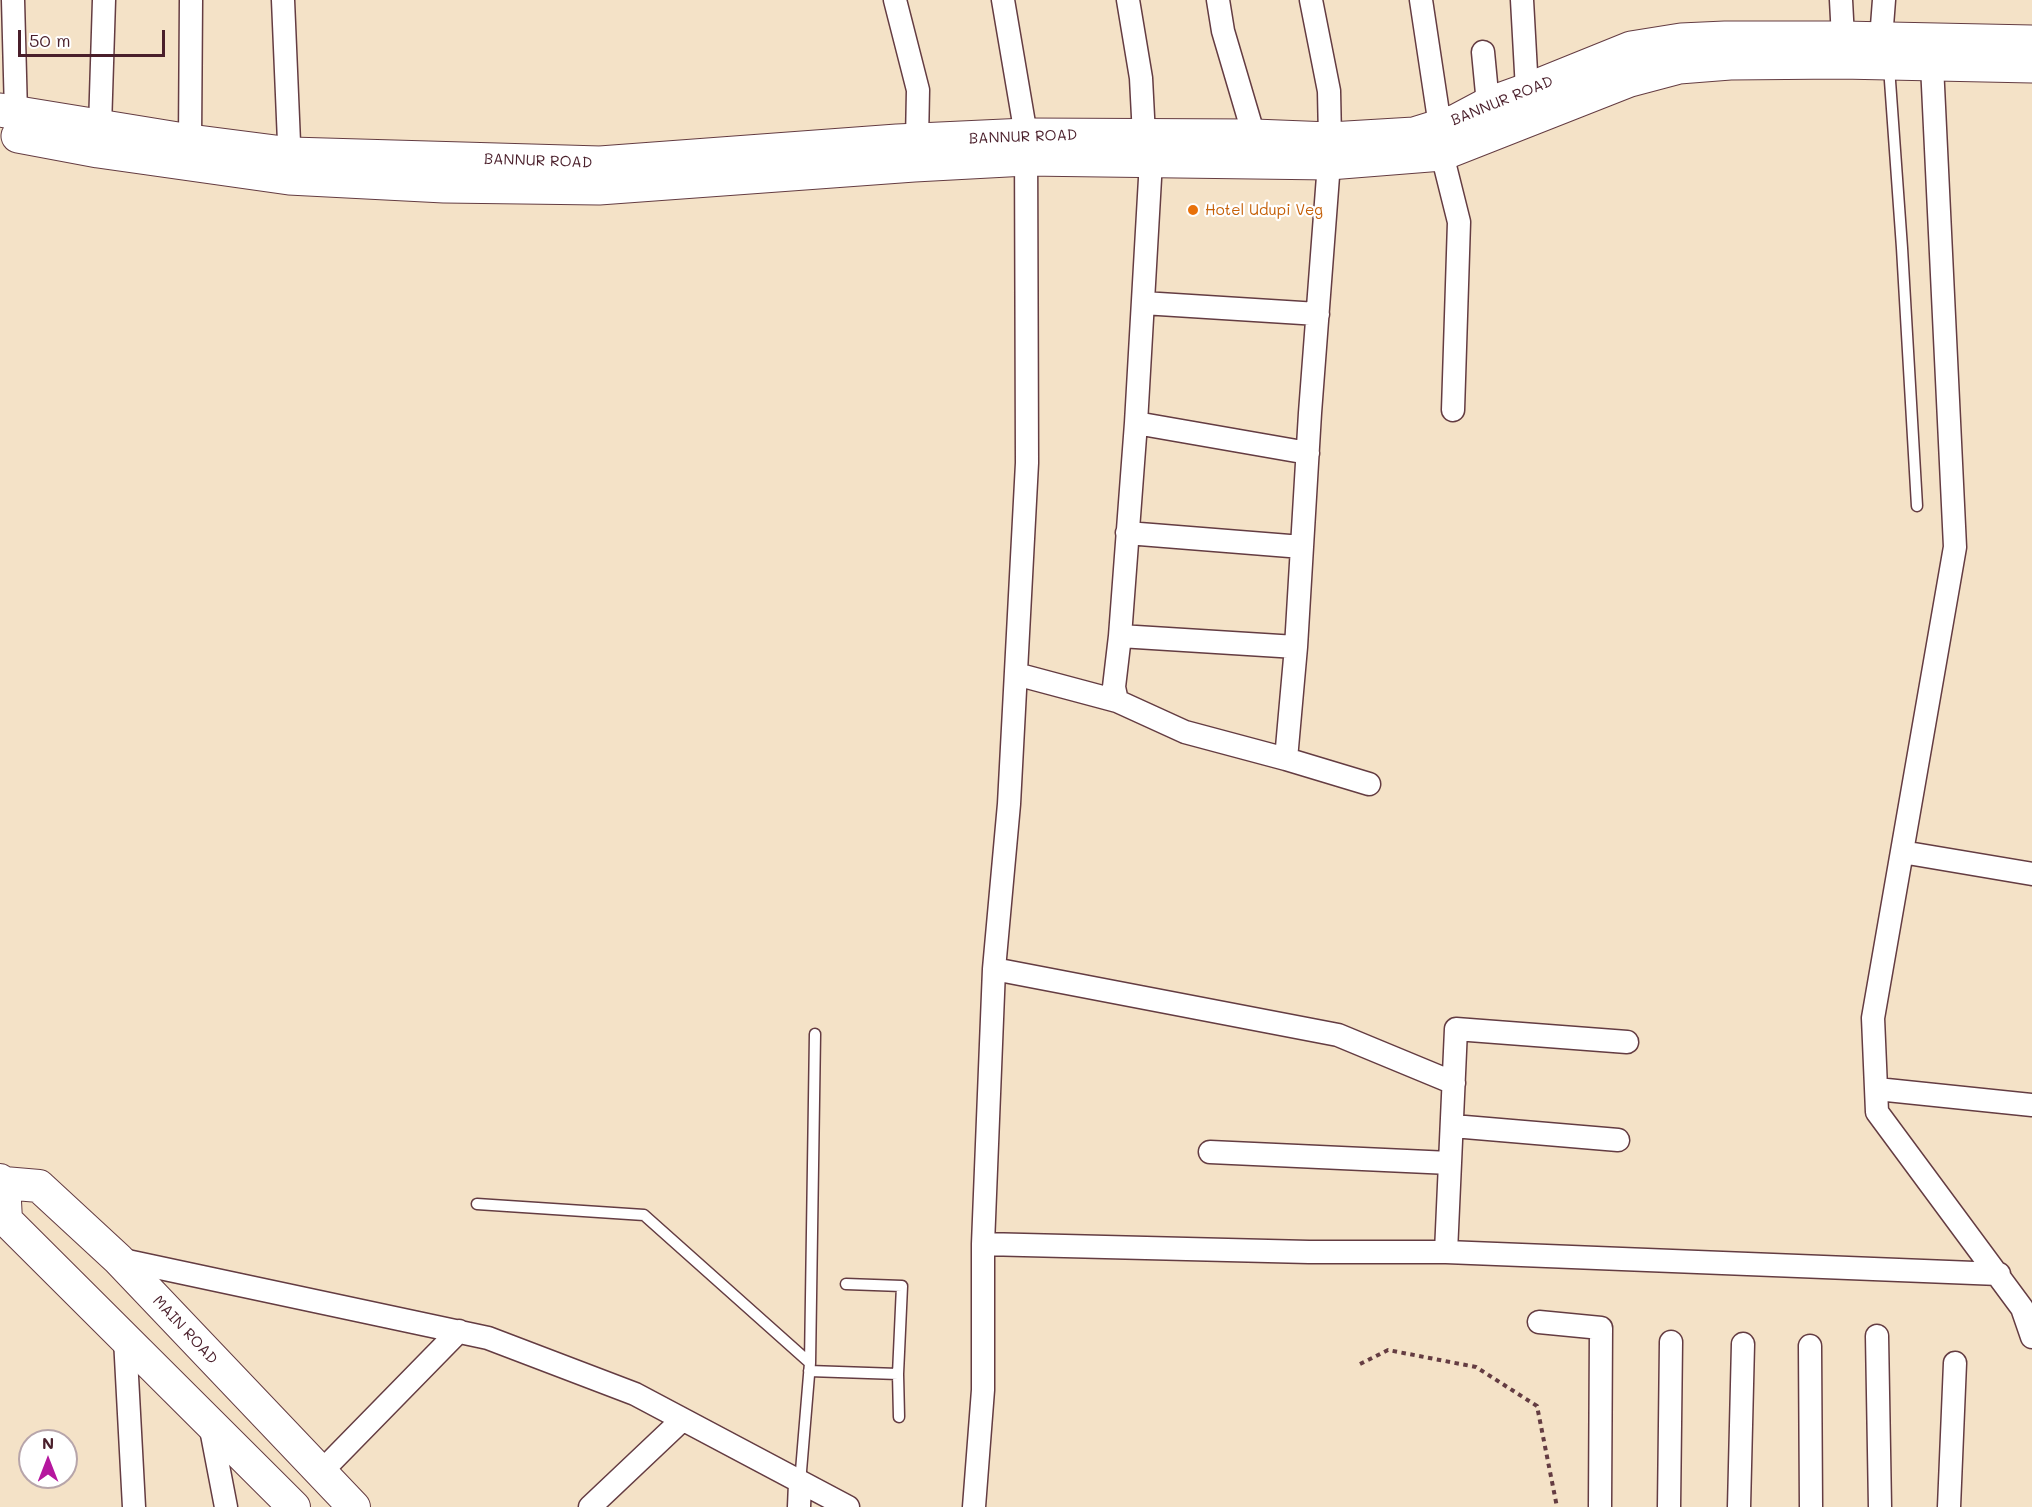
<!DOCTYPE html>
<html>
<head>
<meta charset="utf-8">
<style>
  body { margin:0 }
  #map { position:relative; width:2032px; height:1507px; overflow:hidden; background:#f4e2c7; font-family:Mali,sans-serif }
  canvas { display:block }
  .north { position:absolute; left:18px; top:1429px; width:60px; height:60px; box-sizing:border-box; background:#fff; border:2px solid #b7a5aa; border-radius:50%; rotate:0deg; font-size:16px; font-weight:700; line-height:24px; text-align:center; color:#4a1f2b }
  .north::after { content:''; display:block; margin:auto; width:21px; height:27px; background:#b5179e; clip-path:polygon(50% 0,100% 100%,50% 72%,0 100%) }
  .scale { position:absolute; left:18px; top:30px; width:147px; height:27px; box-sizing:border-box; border:3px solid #4a1f2b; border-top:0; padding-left:8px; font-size:18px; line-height:21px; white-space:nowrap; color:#4a1f2b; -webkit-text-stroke:4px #fff; paint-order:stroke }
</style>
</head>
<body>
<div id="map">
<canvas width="2032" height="1507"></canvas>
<div class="north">N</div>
<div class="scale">50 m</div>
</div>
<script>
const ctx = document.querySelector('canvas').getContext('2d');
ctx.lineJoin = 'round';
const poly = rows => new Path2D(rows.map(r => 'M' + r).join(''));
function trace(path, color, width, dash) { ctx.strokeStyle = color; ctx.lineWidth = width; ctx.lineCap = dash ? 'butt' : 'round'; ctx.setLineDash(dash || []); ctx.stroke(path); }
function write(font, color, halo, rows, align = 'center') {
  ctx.font = font + ' Mali,sans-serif'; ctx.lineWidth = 4.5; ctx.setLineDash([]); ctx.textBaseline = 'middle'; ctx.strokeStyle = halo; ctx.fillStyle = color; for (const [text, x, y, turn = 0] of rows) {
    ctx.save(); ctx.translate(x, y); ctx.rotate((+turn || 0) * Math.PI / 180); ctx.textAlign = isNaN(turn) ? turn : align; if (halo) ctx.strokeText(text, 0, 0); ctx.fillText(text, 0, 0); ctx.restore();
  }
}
const path = poly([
  [1360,1364,1388,1350,1476,1367,1537,1406,1557,1507]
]);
const lane = poly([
  [1889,67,1902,248,1917,506],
  [477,1204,644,1215,810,1363],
  [809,1371,898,1374,902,1286,846,1284],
  [898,1374,899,1417],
  [800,1483,810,1363,815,1034]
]);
const street = poly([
  [13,0,16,113],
  [283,0,290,166],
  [895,0,918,90,917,141],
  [1128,0,1141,78,1144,136],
  [1218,0,1223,31,1254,136],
  [1311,0,1329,91,1330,139],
  [1421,0,1440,126],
  [1522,0,1527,90],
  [1841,0,1843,38],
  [1881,39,1884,0],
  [1483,52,1488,104],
  [1932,65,1955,547,1873,1018,1877,1112,2022,1308,2032,1337],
  [100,127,104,0],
  [190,141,191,0],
  [1442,154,1459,222,1453,410],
  [1151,161,1136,423,1120,636,1114,687,1117,701,1185,732,1286,759,1369,784],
  [1143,303,1318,314],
  [1136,423,1308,453],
  [1127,533,1302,547],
  [1120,636,1296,647],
  [1016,674,1117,701],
  [1286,759,1296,647,1310,413,1329,163],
  [1902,852,2032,874],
  [994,969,1338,1035,1454,1083],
  [1877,1089,2032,1105],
  [1453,1126,1618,1140],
  [1210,1152,1450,1163],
  [983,1244,1309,1252,1446,1252,1999,1274],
  [1446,1252,1456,1029,1627,1042],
  [118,1259,488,1338,635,1394,848,1507],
  [1539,1322,1601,1328,1600,1507],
  [1877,1336,1880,1507],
  [125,1339,134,1507],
  [1810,1346,1811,1507],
  [210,1424,226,1507],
  [320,1473,459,1331],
  [590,1507,682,1420],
  [799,1507,800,1483],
  [974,1507,983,1390,983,1244,994,969,1009,804,1027,463,1026,135,1003,0],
  [1669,1507,1671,1342],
  [1739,1507,1743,1344],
  [1949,1507,1955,1363]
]);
const secondary = poly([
  [0,1180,4,1183,39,1186,118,1259,354,1507],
  [4,1183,6,1220,294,1507]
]);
const primary = poly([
  [0,110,190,141,291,154,600,163,897,141,1026,135,1254,136,1330,139,1414,134,1456,121,1488,104,1527,90,1631,48,1681,40,1725,38,1843,38,2032,42],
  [18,136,98,151,289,178,444,186,599,188,914,165,1026,159,1329,163,1442,154,1630,80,1679,67,1730,63,1841,62,2032,66]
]);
const markers = [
  [1193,210,6,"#e8710a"]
];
const streetNames = [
  ["BANNUR ROAD",1502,101,-22],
  ["BANNUR ROAD",1023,137,-2],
  ["BANNUR ROAD",538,161,2],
  ["MAIN ROAD",185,1330,47]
];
const foodNames = [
  ["Hotel Udupi Veg",1205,210]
];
trace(lane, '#643c42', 13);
trace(street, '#643c42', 25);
trace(secondary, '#643c42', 34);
trace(primary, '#643c42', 35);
trace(path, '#643c42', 4, [4.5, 4.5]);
trace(lane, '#fff', 10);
trace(street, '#fff', 22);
trace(secondary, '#fff', 32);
trace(primary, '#fff', 33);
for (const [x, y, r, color] of markers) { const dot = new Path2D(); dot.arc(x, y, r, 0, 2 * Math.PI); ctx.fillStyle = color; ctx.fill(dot); trace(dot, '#fff', 2); }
write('15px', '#4a1f2b', '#fff', streetNames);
write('15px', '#c56008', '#fff', foodNames, 'left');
</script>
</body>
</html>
